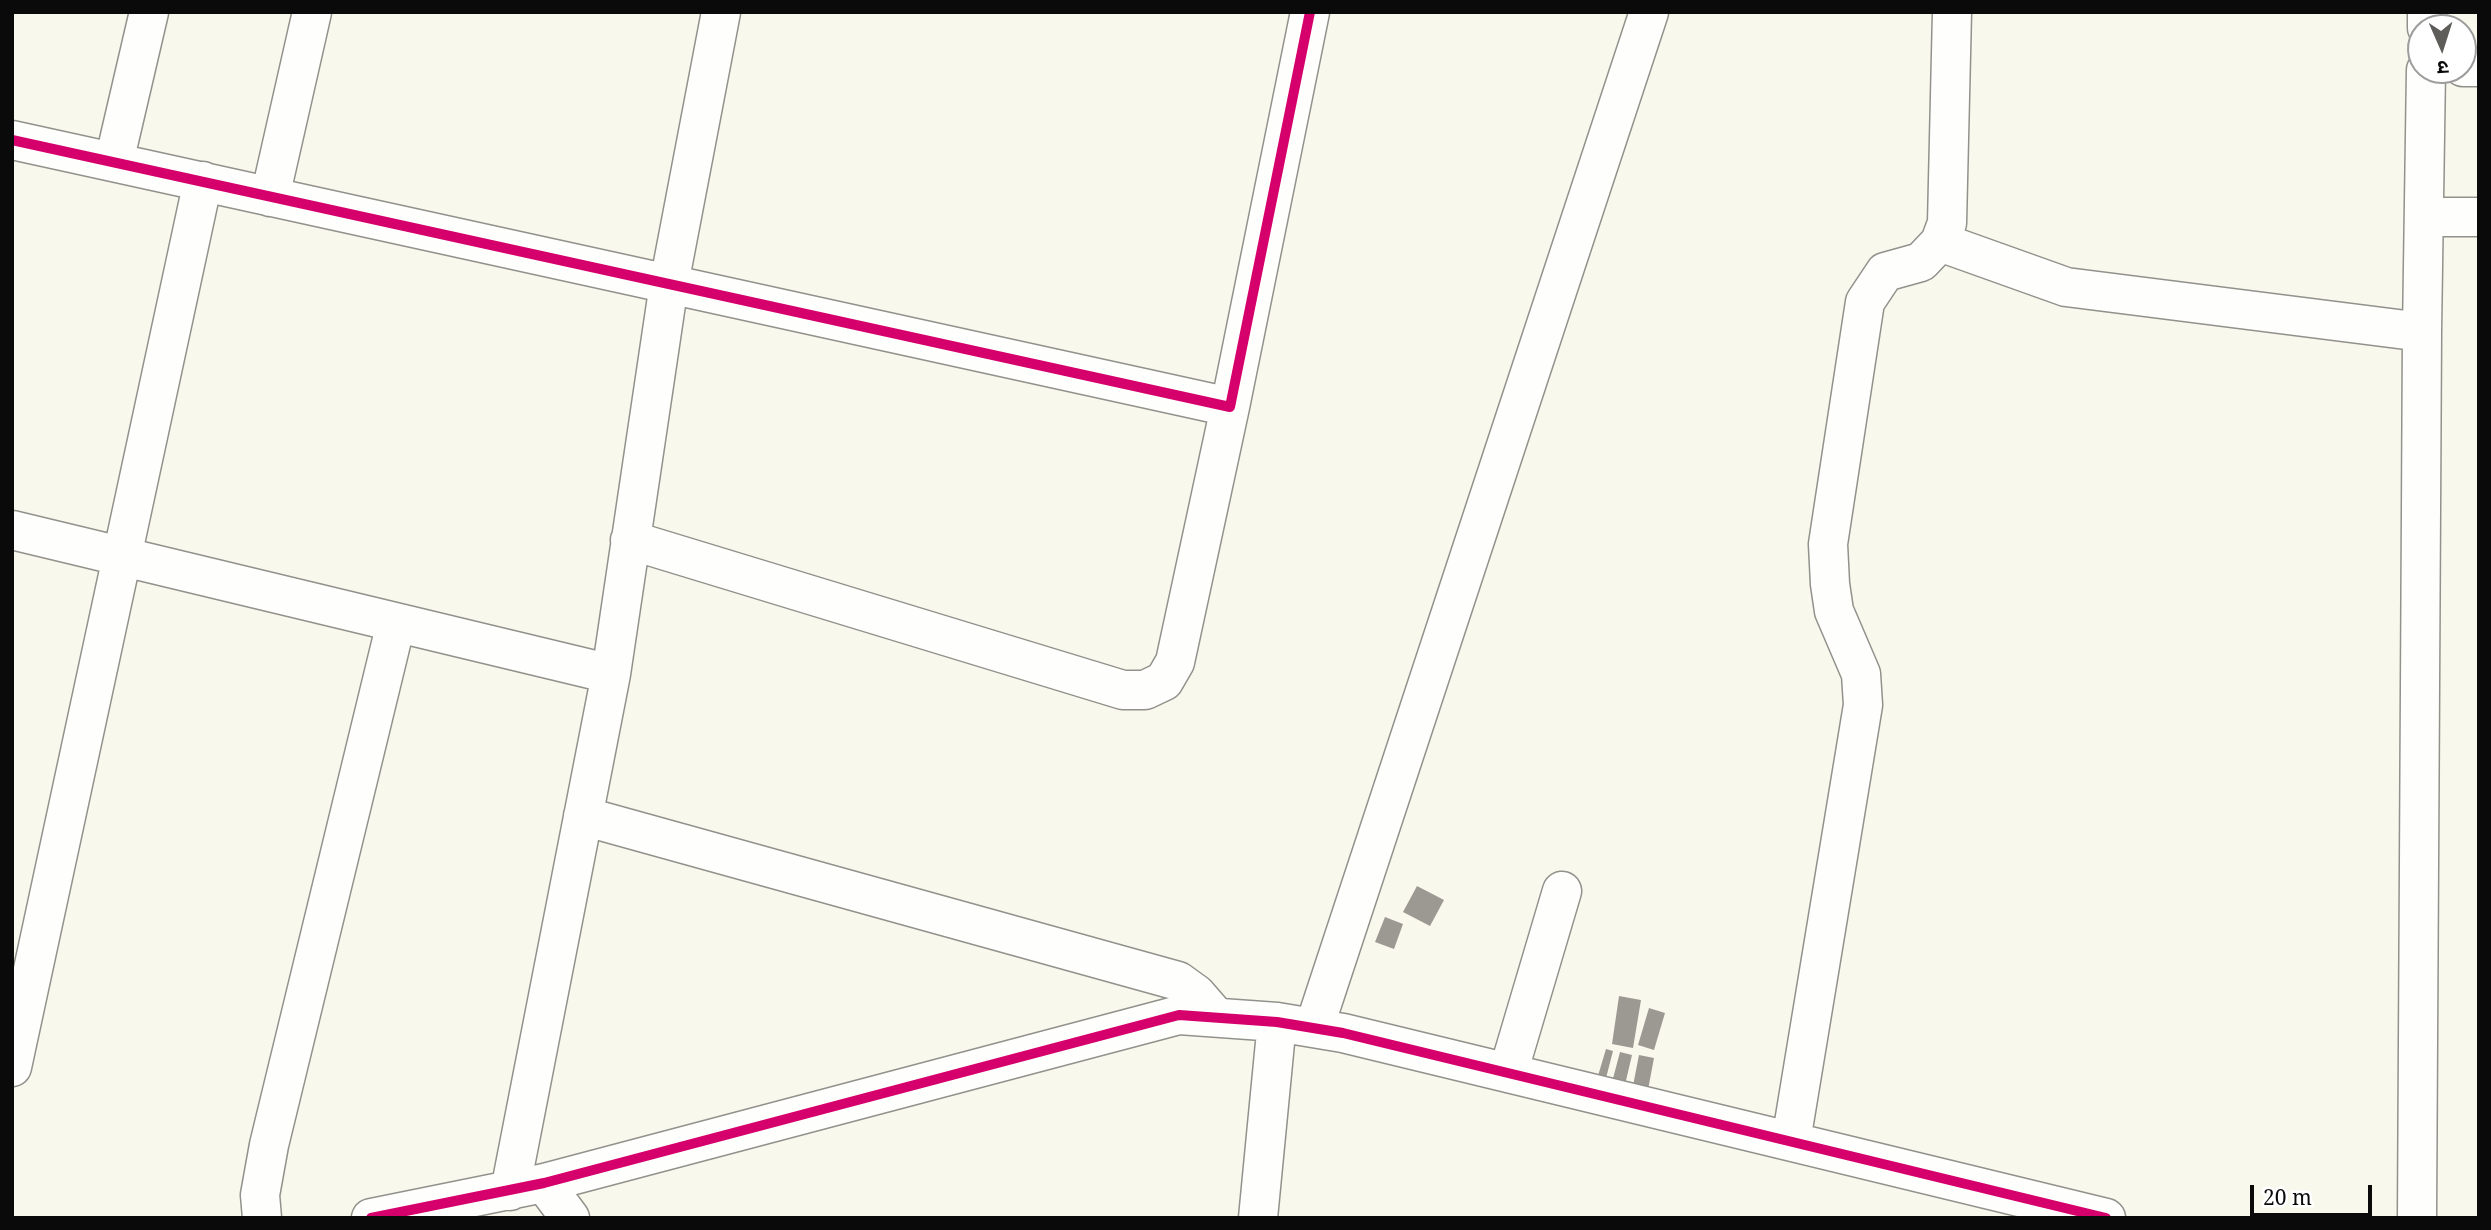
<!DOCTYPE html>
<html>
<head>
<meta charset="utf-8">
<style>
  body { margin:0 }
  #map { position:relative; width:2491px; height:1230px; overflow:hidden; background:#f9f8ed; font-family:"Noto Serif","Noto Sans Devanagari",serif }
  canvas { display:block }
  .frame { position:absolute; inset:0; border:14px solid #0a0a0a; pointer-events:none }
  .north { position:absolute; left:2407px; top:14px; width:70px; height:70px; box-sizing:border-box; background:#fff; border:2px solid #9d9d9d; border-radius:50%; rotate:177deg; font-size:19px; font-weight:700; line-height:28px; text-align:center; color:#0a0a0a }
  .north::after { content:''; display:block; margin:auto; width:24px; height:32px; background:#5e5d59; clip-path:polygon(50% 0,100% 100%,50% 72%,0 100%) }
  .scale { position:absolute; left:2250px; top:1185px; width:122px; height:32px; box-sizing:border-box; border:4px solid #0a0a0a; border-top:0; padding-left:9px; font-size:21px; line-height:24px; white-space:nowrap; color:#0a0a0a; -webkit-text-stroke:5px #fff; paint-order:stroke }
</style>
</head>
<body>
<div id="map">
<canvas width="2491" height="1230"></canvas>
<div class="frame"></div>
<div class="north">उ</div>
<div class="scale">20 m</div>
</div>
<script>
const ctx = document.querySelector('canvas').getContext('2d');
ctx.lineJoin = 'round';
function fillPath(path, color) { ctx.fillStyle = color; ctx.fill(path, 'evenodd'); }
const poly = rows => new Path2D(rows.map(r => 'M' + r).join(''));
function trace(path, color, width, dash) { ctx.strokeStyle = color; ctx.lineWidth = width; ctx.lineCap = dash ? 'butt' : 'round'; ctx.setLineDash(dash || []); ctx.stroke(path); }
const building = poly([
  [1417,886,1444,900,1430,926,1403,912],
  [1385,917,1403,924,1394,949,1375,942],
  [1619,996,1641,1000,1633,1048,1612,1044],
  [1649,1008,1665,1013,1654,1050,1638,1045],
  [1606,1049,1613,1051,1605,1082,1597,1079],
  [1620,1052,1632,1055,1624,1089,1611,1086],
  [1639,1055,1654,1058,1647,1095,1632,1091]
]);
const minor = poly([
  [2427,28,2427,12],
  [2463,67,2479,67],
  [12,140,1230,407,1310,12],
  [114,162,149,12],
  [270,197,312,12],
  [2424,217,2479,217],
  [1940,242,2066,287,2422,332],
  [12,530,611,674],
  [630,540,1123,690,1145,690,1164,681,1175,662,1230,407],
  [583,816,1178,981,1196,994,1216,1017],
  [1314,1028,1649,12],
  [12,1067,203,181],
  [1508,1073,1562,891],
  [1791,1141,1863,705,1861,674,1834,611,1830,584,1828,544,1865,302,1885,272,1921,262,1940,242,1947,223,1952,12],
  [544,1183,570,1218],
  [510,1191,611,674,669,284,721,12],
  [262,1218,260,1195,269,1145,396,623],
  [371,1218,544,1183,1179,1015,1277,1022,1343,1033,2106,1218],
  [1258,1218,1277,1022],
  [2417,1218,2422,332,2426,70]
]);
const cycleway = poly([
  [12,140,1230,407,1310,12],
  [371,1218,544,1183,1179,1015,1277,1022,1343,1033,2106,1218]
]);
fillPath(building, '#9c9993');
trace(minor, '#92918c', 41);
trace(minor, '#fefefc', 38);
trace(cycleway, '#d6006c', 10);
</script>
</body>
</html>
